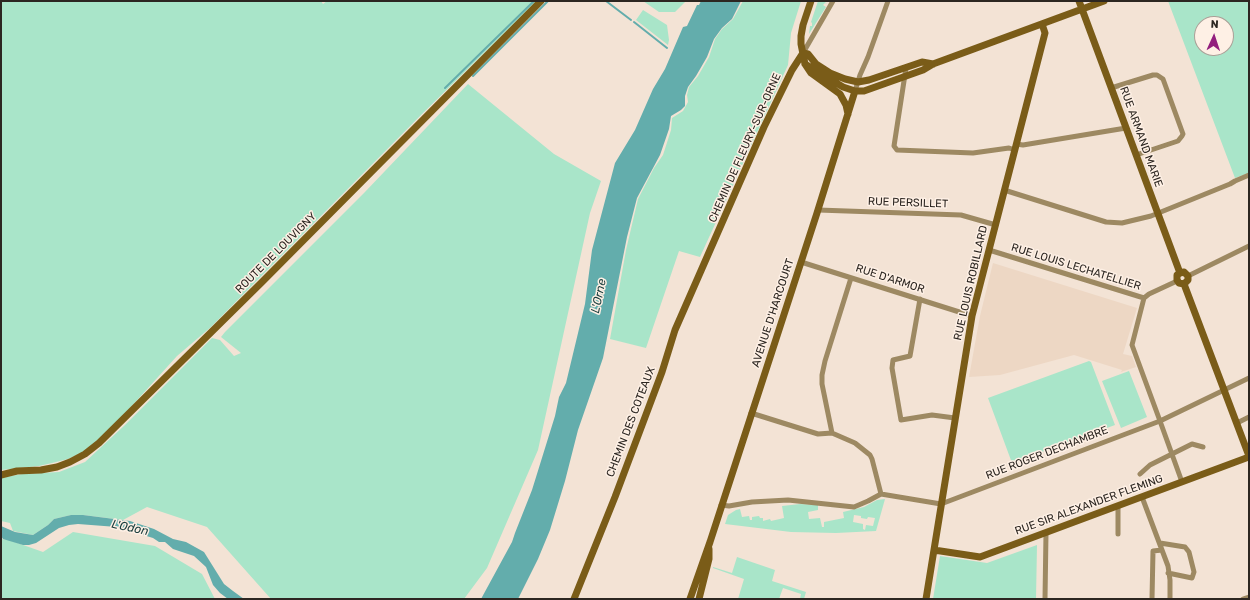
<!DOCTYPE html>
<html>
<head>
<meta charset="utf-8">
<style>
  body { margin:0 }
  #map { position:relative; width:1250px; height:600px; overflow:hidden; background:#f3e3d5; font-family:Rubik,sans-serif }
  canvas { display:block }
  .frame { position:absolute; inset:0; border:2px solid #2c2621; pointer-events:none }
  .north { position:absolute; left:1194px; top:16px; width:40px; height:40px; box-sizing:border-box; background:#fef0e5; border:1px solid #aa9f97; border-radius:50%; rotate:3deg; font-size:11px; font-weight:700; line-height:16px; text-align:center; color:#2c2621 }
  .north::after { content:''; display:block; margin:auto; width:14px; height:18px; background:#931f7e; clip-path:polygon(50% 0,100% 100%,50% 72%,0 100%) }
</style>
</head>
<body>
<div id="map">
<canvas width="1250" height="600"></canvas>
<div class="frame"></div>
<div class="north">N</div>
</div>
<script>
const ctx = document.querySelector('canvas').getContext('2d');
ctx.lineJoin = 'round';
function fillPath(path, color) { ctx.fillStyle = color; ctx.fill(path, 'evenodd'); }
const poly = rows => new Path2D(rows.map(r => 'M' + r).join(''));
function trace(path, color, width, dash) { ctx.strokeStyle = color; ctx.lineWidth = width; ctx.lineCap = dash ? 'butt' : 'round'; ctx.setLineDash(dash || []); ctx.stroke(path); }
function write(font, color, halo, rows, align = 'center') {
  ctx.font = font + ' Rubik,sans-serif'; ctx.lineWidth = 3; ctx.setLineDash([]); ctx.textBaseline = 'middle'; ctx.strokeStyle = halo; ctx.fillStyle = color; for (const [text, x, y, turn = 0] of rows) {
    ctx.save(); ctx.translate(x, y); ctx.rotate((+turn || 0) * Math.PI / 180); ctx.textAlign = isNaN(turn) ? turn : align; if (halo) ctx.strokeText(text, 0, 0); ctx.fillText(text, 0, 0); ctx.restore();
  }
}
const built = poly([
  [993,263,1137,308,1123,354,1132,356,1136,367,1121,372,1122,370,1074,355,1000,375,969,377,980,316]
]);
const green = poly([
  [1,1,321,1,323,4,327,1,537,1,422,114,211,327,177,356,120,419,87,450,68,459,52,463,39,466,1,470],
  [643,1,686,1,675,12,659,12],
  [743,1,801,1,791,33,788,65,700,257,679,251,646,348,610,339,626,250,638,199,654,168,663,155,671,130,672,118,683,111,688,102,687,95,689,87,698,76,709,57,715,39,722,29,733,19],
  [818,1,824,1,827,4,825,3,823,5,826,7,809,34,810,26,812,26,812,23,811,22],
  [1168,1,1249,1,1249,173,1235,178],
  [1202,24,1226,24,1226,48,1202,48],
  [643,10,667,25,669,40,668,45,636,20],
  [468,84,554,154,601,181,590,213,538,450,487,568,464,599,271,599,207,527,147,507,123,520,83,515,71,515,54,519,48,525,33,535,13,531,10,523,1,521,1,478,22,474,59,472,85,462,125,425,212,338,220,340,234,356,241,353,221,337,225,332,364,193],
  [1089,361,1091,362,1115,425,1012,463,988,398],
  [1129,371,1147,417,1121,428,1102,381],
  [885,499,876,531,836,533,791,532,725,524,728,515,736,510,740,509,742,517,749,516,750,520,752,520,752,517,759,516,760,518,763,518,763,521,770,519,771,521,784,518,782,506,800,504,818,505,818,510,808,512,809,519,820,518,822,527,824,527,824,522,844,518,843,512,864,507,877,500],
  [854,515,861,516,861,518,867,519,868,517,875,518,873,526,866,525,865,530,863,529,863,524,853,522],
  [73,532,155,546,202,574,215,599,1,599,1,539,9,540,43,552],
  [1037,545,1036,599,933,599,940,556,987,563],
  [737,557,775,570,772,581,806,592,804,599,800,599,801,594,783,588,779,599,738,599,744,579,713,568,713,567,732,573]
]);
const water = poly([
  [701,1,741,1,732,19,722,28,714,39,707,57,696,76,688,87,685,96,685,106,681,110,671,116,669,129,660,155,637,198,627,237,603,358,578,430,565,481,550,530,538,559,518,599,481,599,512,542,515,533,532,490,555,416,559,397,566,383,585,304,592,250,615,163,635,130,653,89,665,69,683,27,687,26,697,5,699,5],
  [71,515,83,515,130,521,154,529,173,539,186,542,204,552,224,584,233,591,244,599,228,599,220,593,213,585,206,567,194,556,173,549,165,542,159,542,153,538,117,527,78,524,69,525,59,528,36,543,29,545,23,545,3,539,1,536,1,526,15,532,33,535,48,525,54,519]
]);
const stream = poly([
  [606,1,631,20],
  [634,22,667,48],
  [473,76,548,1],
  [445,88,534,1]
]);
const street = poly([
  [803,53,833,1],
  [906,68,894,146,897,150,973,153,1009,148,1015,150],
  [1111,88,1153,75,1157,75,1163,79,1183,134,1182,136,1178,141,1136,155],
  [855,91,860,75,868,57,888,1],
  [1016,144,1023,145,1126,128],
  [1004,190,1106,222,1122,223,1151,216,1230,184,1235,181,1249,175],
  [818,210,961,215,996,225],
  [989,250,1144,298],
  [801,262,972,316],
  [1188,276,1249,246],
  [851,278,825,361,822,375,822,384,832,433,855,443,870,455,872,459,881,494],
  [1177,281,1149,294,1144,298,1132,345,1160,421,1249,378],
  [920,299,910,356,893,360,892,368,901,420,932,415,955,418],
  [751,413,818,434,832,433],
  [1237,423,1249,417],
  [1140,474,1150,465,1192,444,1203,447],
  [1142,497,1168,566,1170,580,1170,599],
  [721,505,729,506,752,502,788,500,854,507,868,501,881,494,941,504,1160,421,1182,482],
  [1118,534,1118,506],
  [1160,543,1185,547,1189,552,1194,572,1192,578,1168,573],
  [1045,599,1046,533],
  [1152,599,1153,551,1162,550],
  [1243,599,1249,597]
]);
const secondary = poly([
  [811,1,803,25,801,36,801,44,805,64,811,73,840,94,846,105,848,114],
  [1079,1,1180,273],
  [803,53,808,54,816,64,830,73,845,79,858,82,869,80,922,62,933,64],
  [805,64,843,87,855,91,864,91,923,70,933,64,1104,1],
  [1180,273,1184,272,1188,276,1188,280,1184,284],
  [1180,273,1177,275,1177,280,1179,283,1184,284],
  [1184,284,1249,456],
  [1,475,17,471,41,470,57,467,70,462,85,454,99,443,262,282,541,1],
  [934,550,980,557,1249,457],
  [574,599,615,497,662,372,675,330,764,127,792,70,803,53],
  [690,599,710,542,817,213,855,91],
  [699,599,709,559,709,549],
  [926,599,972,316,1045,33,1042,24]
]);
const streetNames = [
  ["RUE ARMAND MARIE",1141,137,70],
  ["CHEMIN DE FLEURY-SUR-ORNE",745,148,-66],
  ["RUE PERSILLET",908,203,2],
  ["ROUTE DE LOUVIGNY",276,253,-45],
  ["RUE LOUIS LECHATELLIER",1076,267,17],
  ["RUE D'ARMOR",890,279,18],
  ["RUE LOUIS ROBILLARD",971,283,-77],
  ["AVENUE D'HARCOURT",773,313,-72],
  ["CHEMIN DES COTEAUX",631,422,-69],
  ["RUE ROGER DECHAMBRE",1047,453,-21],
  ["RUE SIR ALEXANDER FLEMING",1089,505,-20]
];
const waterNames = [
  ["L'Orne",599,296,-78],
  ["L'Odon",130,528,12]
];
fillPath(built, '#edd7c4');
fillPath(green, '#a9e5c9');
fillPath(water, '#63adac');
trace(stream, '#63adac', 2);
trace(street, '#9d8962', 5);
trace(secondary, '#7a5c18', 7);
write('11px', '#2c2621', '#fef0e5', streetNames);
write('italic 12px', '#173c3c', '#fef0e5', waterNames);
</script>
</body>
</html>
